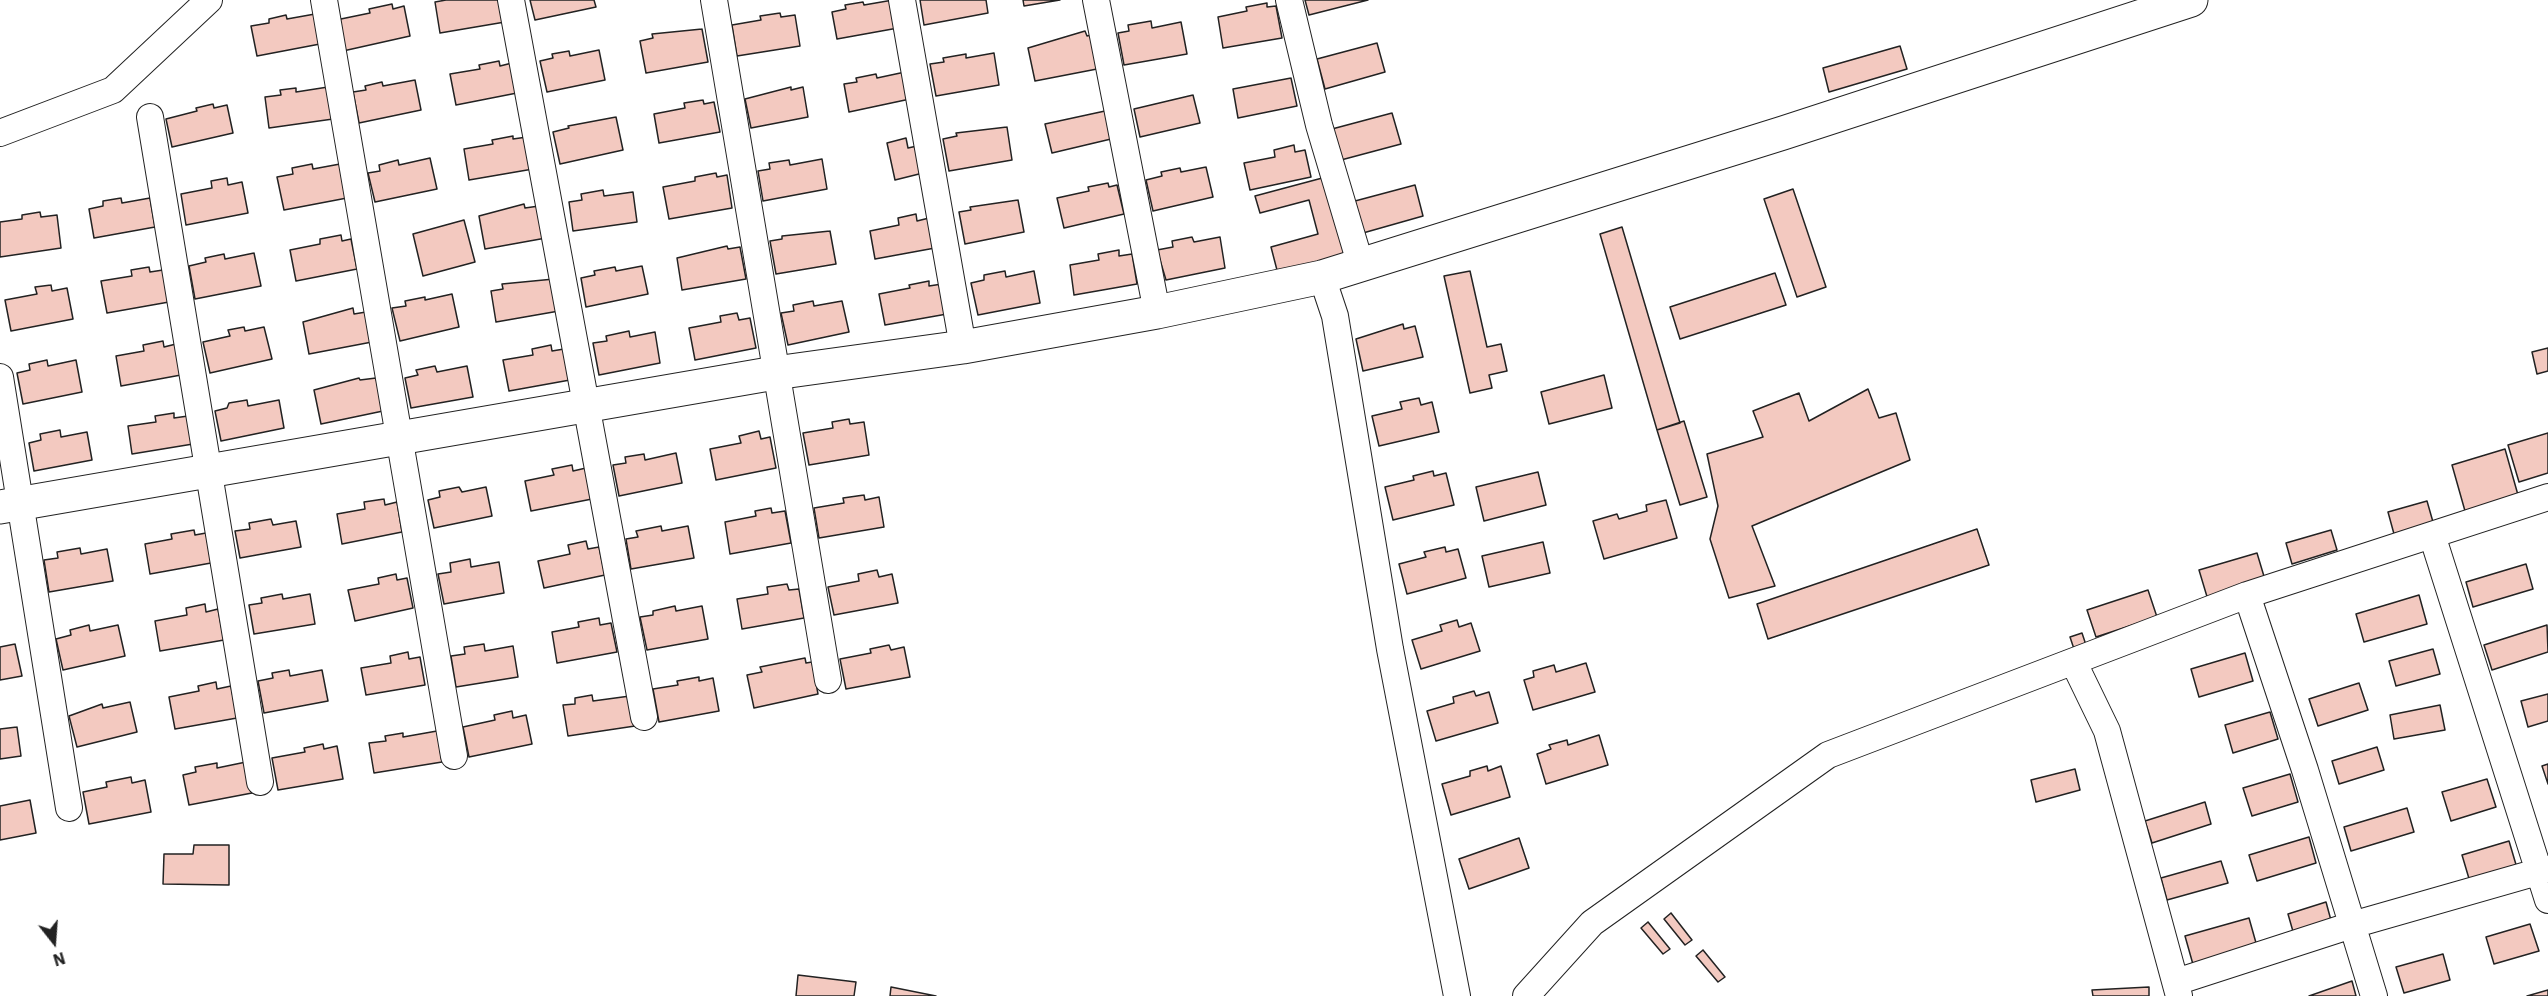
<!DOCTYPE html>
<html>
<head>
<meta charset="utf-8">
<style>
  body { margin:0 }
  #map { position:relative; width:2548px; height:996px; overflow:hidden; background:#fff; font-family:"IBM Plex Sans",sans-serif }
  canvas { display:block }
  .north { position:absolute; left:24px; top:912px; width:60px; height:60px; -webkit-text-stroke:4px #fff; paint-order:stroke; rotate:163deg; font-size:16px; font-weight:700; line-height:24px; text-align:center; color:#222 }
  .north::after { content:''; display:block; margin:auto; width:21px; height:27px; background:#222; clip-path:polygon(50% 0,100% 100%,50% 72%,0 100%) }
</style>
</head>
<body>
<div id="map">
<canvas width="2548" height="996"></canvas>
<div class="north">N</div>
</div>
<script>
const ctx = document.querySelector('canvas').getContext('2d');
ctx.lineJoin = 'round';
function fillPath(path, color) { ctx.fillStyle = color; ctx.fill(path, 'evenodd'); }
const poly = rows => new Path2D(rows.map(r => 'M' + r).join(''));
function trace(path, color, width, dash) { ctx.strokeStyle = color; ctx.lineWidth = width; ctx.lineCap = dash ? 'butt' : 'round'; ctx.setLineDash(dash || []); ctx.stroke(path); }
const building = poly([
  [446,0,501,0,505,22,440,33,435,2,446,0],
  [530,0,594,0,596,7,535,20,530,0],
  [893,0,898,28,837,39,832,12,846,9,845,5,863,2,864,5,893,0],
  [920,0,986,0,988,13,924,25,920,0],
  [1023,0,1060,0,1024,6,1023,0],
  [1305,0,1368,0,1309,15,1305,0],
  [1267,3,1267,7,1276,6,1282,38,1223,48,1218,17,1247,11,1246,7,1267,3],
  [392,4,393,9,404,6,410,36,343,51,336,20,370,13,369,9,392,4],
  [780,13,781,17,795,15,800,46,737,56,732,25,761,20,760,16,780,13],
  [315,14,320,44,257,56,251,26,269,23,269,19,286,15,287,19,315,14],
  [1151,21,1152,28,1181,22,1187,54,1124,65,1118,33,1129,31,1128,25,1151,21],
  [702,29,708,62,646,73,640,41,653,38,652,34,702,29],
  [1085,31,1087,36,1091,35,1097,69,1035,81,1028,48,1085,31],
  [1377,43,1385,72,1325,89,1317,59,1377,43],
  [1900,46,1907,69,1829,92,1823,68,1900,46],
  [599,50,605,80,547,92,540,61,553,58,552,54,569,51,570,56,599,50],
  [994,53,999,85,936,96,930,64,944,62,943,58,966,54,966,58,994,53],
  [499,61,500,66,512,63,517,93,456,105,450,74,480,69,479,65,499,61],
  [905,72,910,99,849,112,844,84,857,82,856,78,876,74,877,78,905,72],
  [1291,78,1297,106,1238,118,1233,89,1291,78],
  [415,80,421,110,359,123,353,92,366,90,365,86,382,82,383,86,415,80],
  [328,87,333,119,269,128,265,97,281,95,280,90,296,88,296,92,328,87],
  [791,87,791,90,803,87,808,117,751,128,745,99,791,87],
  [1193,95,1200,123,1140,137,1134,109,1193,95],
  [703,100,704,104,714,102,720,132,659,143,654,114,685,108,684,103,703,100],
  [213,104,214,108,227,105,233,133,172,147,166,119,197,111,196,108,213,104],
  [1105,111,1111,139,1052,153,1045,124,1105,111],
  [1392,113,1401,144,1341,160,1332,129,1392,113],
  [616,117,623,150,560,164,553,132,569,128,568,126,616,117],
  [1007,127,1012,160,949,171,943,139,957,136,956,133,1007,127],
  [513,136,513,139,527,137,533,169,469,180,464,149,493,144,492,140,513,136],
  [906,138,908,148,917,146,923,173,895,180,887,143,906,138],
  [1294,145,1295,152,1305,150,1311,177,1250,190,1244,163,1275,157,1274,150,1294,145],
  [430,158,437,189,375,202,368,173,380,171,379,165,398,160,399,165,430,158],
  [822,159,827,189,763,201,758,171,770,169,769,163,789,160,790,165,822,159],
  [312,164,313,169,340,164,347,198,284,210,277,177,293,174,292,168,312,164],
  [1206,167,1213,197,1153,211,1146,180,1162,176,1161,172,1180,168,1181,172,1206,167],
  [716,173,717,177,727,175,732,208,669,219,663,187,695,181,695,177,716,173],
  [1326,177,1348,255,1278,274,1271,247,1318,234,1309,200,1260,213,1255,196,1326,177],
  [227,178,228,185,242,182,248,213,186,225,181,194,212,188,211,181,227,178],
  [1108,183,1109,187,1117,185,1124,214,1064,228,1057,198,1089,191,1088,187,1108,183],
  [1415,185,1423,216,1363,233,1355,201,1415,185],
  [1793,189,1826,287,1797,297,1764,199,1793,189],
  [603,190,604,196,633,192,637,222,573,231,569,202,582,200,581,194,603,190],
  [121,198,122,203,150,198,155,227,94,238,89,209,103,206,103,201,121,198],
  [1018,200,1024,232,965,244,959,212,971,210,970,207,1018,200],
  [524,204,525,208,539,206,546,238,485,249,479,216,524,204],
  [40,212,41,217,57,215,61,248,0,257,0,222,22,219,22,215,40,212],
  [916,214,917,221,929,218,935,248,875,259,870,231,899,225,898,218,916,214],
  [464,220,475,262,423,276,413,234,464,220],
  [1622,227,1680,423,1657,430,1600,234,1622,227],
  [830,231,836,264,776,274,770,241,782,239,782,236,830,231],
  [341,235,342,241,351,239,357,269,296,281,290,250,320,244,320,239,341,235],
  [1192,237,1194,242,1220,237,1225,268,1166,280,1157,250,1173,247,1172,241,1192,237],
  [727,246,728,249,740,247,746,279,682,290,677,258,727,246],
  [1119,250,1119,256,1132,254,1137,284,1074,295,1070,265,1099,260,1098,254,1119,250],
  [254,253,261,286,195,299,189,266,206,262,205,258,224,254,225,259,254,253],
  [642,266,648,294,586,307,581,278,595,275,594,271,615,267,616,271,642,266],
  [149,267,150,272,163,270,169,302,107,313,101,281,132,276,131,270,149,267],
  [1005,271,1006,277,1034,271,1040,303,978,315,971,283,984,280,984,275,1005,271],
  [1470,271,1487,347,1501,344,1507,371,1489,375,1492,388,1470,393,1444,276,1470,271],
  [1775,273,1786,305,1680,339,1670,307,1775,273],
  [554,279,559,311,496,322,491,291,503,289,502,284,554,279],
  [929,281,929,286,942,284,947,314,885,325,879,294,910,288,909,285,929,281],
  [51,285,52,291,67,288,73,319,11,331,5,300,37,294,35,287,51,285],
  [452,294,459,327,400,341,392,308,406,306,405,301,425,297,425,300,452,294],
  [813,301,814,306,842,301,849,332,788,345,781,313,794,311,793,305,813,301],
  [353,308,354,314,366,312,372,342,309,354,303,322,353,308],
  [737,313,739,320,750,318,756,348,695,360,689,328,721,322,720,316,737,313],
  [1403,324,1404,329,1415,326,1423,357,1363,371,1356,339,1403,324],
  [244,327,245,331,264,327,272,359,210,373,203,342,230,336,228,330,244,327],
  [629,331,630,337,655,332,660,363,599,375,593,343,607,341,606,336,629,331],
  [163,341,164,347,176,344,181,375,121,386,116,356,144,351,143,345,163,341],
  [551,345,552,351,564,349,570,380,509,391,503,360,533,355,532,349,551,345],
  [2548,348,2548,371,2537,374,2532,352,2548,348],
  [47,360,48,366,76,360,82,392,23,404,17,373,30,370,29,364,47,360],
  [435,366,437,372,467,366,473,397,411,408,405,378,418,375,416,370,435,366],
  [1604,375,1612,408,1549,424,1541,392,1604,375],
  [359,378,360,380,376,378,383,411,321,424,314,390,359,378],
  [1868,389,1879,418,1896,413,1910,460,1752,526,1775,586,1729,598,1710,539,1718,506,1707,454,1763,437,1753,411,1799,393,1809,421,1868,389],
  [1419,398,1421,405,1432,402,1439,432,1379,446,1372,416,1402,409,1400,402,1419,398],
  [247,400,248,406,279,400,284,428,221,441,215,411,227,408,229,403,247,400],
  [174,413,174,418,188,416,193,444,132,454,128,426,156,422,155,416,174,413],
  [849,419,850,424,864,422,869,455,809,465,803,433,833,428,832,422,849,419],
  [1684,421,1707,497,1680,505,1657,430,1684,421],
  [60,430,61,437,87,432,92,460,34,471,29,443,41,440,40,434,60,430],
  [759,431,761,439,770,437,776,468,716,480,710,449,741,443,739,436,759,431],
  [2548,433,2548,473,2519,482,2508,445,2548,433],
  [2505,449,2518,495,2465,511,2452,465,2505,449],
  [676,453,682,483,619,496,613,465,626,463,625,457,644,454,645,460,676,453],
  [572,465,573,471,586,468,592,499,531,511,525,481,554,475,552,469,572,465],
  [1433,471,1434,476,1446,473,1454,505,1393,520,1385,487,1414,480,1413,476,1433,471],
  [1538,472,1546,505,1484,521,1476,487,1538,472],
  [459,487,462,492,486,487,492,516,434,528,428,500,440,497,439,491,459,487],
  [864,495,865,500,879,497,884,527,819,538,814,508,844,503,843,498,864,495],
  [384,499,385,505,397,502,402,532,342,544,337,514,365,509,364,502,384,499],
  [1666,500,1677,538,1604,559,1593,521,1617,514,1619,519,1647,511,1646,505,1666,500],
  [2427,501,2433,522,2394,534,2388,512,2427,501],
  [771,508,772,513,785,511,791,543,730,554,725,522,756,516,755,511,771,508],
  [271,519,273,525,296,521,301,547,240,558,235,531,250,529,249,523,271,519],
  [661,526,662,531,688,526,694,558,631,569,626,539,638,537,636,531,661,526],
  [1977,529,1989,565,1768,639,1757,604,1977,529],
  [194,530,195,535,206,533,211,563,150,574,145,544,172,539,171,534,194,530],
  [2331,530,2337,550,2292,564,2286,543,2331,530],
  [586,541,588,549,599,547,605,575,544,588,538,561,570,554,568,545,586,541],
  [1543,542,1550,573,1489,587,1482,556,1543,542],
  [1445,547,1446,552,1458,549,1466,578,1407,594,1399,564,1426,557,1424,552,1445,547],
  [80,548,81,554,107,549,113,581,49,592,44,560,58,558,57,552,80,548],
  [2257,553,2266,583,2208,600,2199,570,2257,553],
  [470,559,471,567,499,562,504,593,444,604,438,574,451,572,450,563,470,559],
  [2526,564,2533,589,2473,607,2466,582,2526,564],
  [877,570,879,577,892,574,898,603,834,615,828,587,859,581,858,574,877,570],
  [396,574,397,580,407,578,413,608,355,621,348,590,379,584,378,578,396,574],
  [787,584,789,590,799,589,804,618,742,629,737,599,768,594,767,587,787,584],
  [2148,590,2157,617,2096,637,2087,610,2148,590],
  [282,594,283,599,310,594,315,624,254,634,249,605,262,603,261,598,282,594],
  [2419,595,2427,624,2364,642,2356,614,2419,595],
  [205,604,206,612,218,609,224,640,160,651,155,621,187,615,186,608,205,604],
  [675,606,676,611,702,606,708,639,647,650,640,617,653,615,653,611,675,606],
  [599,618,600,625,611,623,617,652,557,663,552,632,579,627,578,622,599,618],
  [1457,620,1459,627,1471,623,1480,651,1421,669,1412,640,1442,631,1440,625,1457,620],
  [89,625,90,631,118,625,125,656,63,670,56,639,71,635,70,630,89,625],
  [2547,625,2548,652,2492,670,2484,645,2547,625],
  [2082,633,2086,645,2074,649,2070,637,2082,633],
  [15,644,22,676,0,680,0,647,15,644],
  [484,644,485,651,513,646,518,677,456,687,451,656,465,654,464,647,484,644],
  [889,645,891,650,904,647,910,677,846,689,840,659,871,653,870,649,889,645],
  [2433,649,2440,674,2396,686,2389,661,2433,649],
  [408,652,409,659,420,657,425,685,366,695,361,668,391,663,390,656,408,652],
  [2245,653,2253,681,2199,697,2191,669,2245,653],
  [805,658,806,663,812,662,818,694,754,708,747,675,762,672,760,667,805,658],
  [1586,663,1595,692,1533,710,1524,680,1534,677,1533,671,1554,665,1556,672,1586,663],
  [289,670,290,676,322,670,328,701,264,713,258,681,273,678,272,673,289,670],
  [699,677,699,681,713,678,719,711,659,722,653,689,678,685,677,681,699,677],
  [216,682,217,689,231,686,237,718,175,729,169,697,199,691,198,686,216,682],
  [2359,683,2368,710,2318,726,2309,699,2359,683],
  [1474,691,1476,696,1489,692,1498,723,1436,741,1427,711,1454,703,1453,697,1474,691],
  [2548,694,2548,721,2528,727,2521,701,2548,694],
  [592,695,593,701,630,696,635,726,568,736,563,705,575,704,575,698,592,695],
  [130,702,137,732,77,747,69,716,102,704,103,708,130,702],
  [2440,705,2445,730,2394,739,2390,715,2440,705],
  [512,711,513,718,526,715,532,744,469,757,463,727,495,720,494,715,512,711],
  [2270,712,2278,739,2233,753,2225,725,2270,712],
  [17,727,21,756,0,759,0,729,17,727],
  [437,731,442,762,374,773,369,743,386,741,385,736,403,733,403,737,437,731],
  [1599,735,1608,765,1546,784,1537,754,1551,749,1549,745,1567,740,1568,745,1599,735],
  [323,744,324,749,337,746,343,779,278,790,272,758,305,752,304,748,323,744],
  [2377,747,2384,770,2339,784,2332,761,2377,747],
  [246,762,252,793,189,805,183,775,196,772,195,767,217,763,217,768,246,762],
  [2548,764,2548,784,2542,766,2548,764],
  [1487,766,1488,771,1501,766,1510,797,1451,815,1442,784,1470,776,1470,771,1487,766],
  [2075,769,2080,790,2036,802,2031,780,2075,769],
  [2290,774,2298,802,2252,816,2243,788,2290,774],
  [131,777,132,783,145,780,151,812,89,824,83,792,107,787,106,782,131,777],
  [2487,779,2496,807,2451,821,2442,792,2487,779],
  [30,800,36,833,0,840,0,806,30,800],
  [2205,802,2211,824,2152,843,2145,821,2205,802],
  [2407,808,2414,832,2351,851,2344,827,2407,808],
  [2309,837,2316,863,2257,881,2249,855,2309,837],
  [1519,838,1529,868,1469,889,1459,859,1519,838],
  [2509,841,2517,868,2470,882,2462,855,2509,841],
  [194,845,229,845,229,885,163,884,164,854,193,854,194,845],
  [2221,861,2228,883,2167,900,2161,878,2221,861],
  [2326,902,2332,924,2294,935,2288,914,2326,902],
  [1671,913,1692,940,1685,945,1664,919,1671,913],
  [2249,918,2258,950,2194,968,2185,936,2249,918],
  [1648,922,1670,949,1663,954,1641,928,1648,922],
  [2530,924,2539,951,2494,964,2486,937,2530,924],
  [1703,950,1725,977,1718,982,1696,956,1703,950],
  [2443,954,2450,980,2404,993,2396,967,2443,954],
  [798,975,856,982,854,996,796,996,798,975],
  [2352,981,2356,996,2309,996,2352,981],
  [891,987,936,996,890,996,891,987],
  [2149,987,2149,996,2093,996,2092,990,2149,987],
  [2548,990,2548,996,2527,996,2548,990]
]);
const minor = poly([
  [324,0,454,756],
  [511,0,644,717],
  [714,0,828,680],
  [902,0,963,347],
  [1096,0,1157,312],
  [1289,0,1319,125,1361,266],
  [150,117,260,782],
  [0,133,113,90,209,0],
  [1322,277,1335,316,1390,649,1457,996],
  [0,377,69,808],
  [2432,535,2548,900],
  [2247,595,2305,770,2374,996],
  [2074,663,2107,731,2179,996],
  [2176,982,2352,925,2548,869],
  [1526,996,1592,923,1828,755,2247,595,2548,497]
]);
const tertiary = poly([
  [0,507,775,373,963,347,1157,312,1322,277,1783,133,2191,0]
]);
fillPath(building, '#f3c9c0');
trace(building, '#222', 1.5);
trace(minor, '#222', 28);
trace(tertiary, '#222', 35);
trace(minor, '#fff', 26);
trace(tertiary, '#fff', 33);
</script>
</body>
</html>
